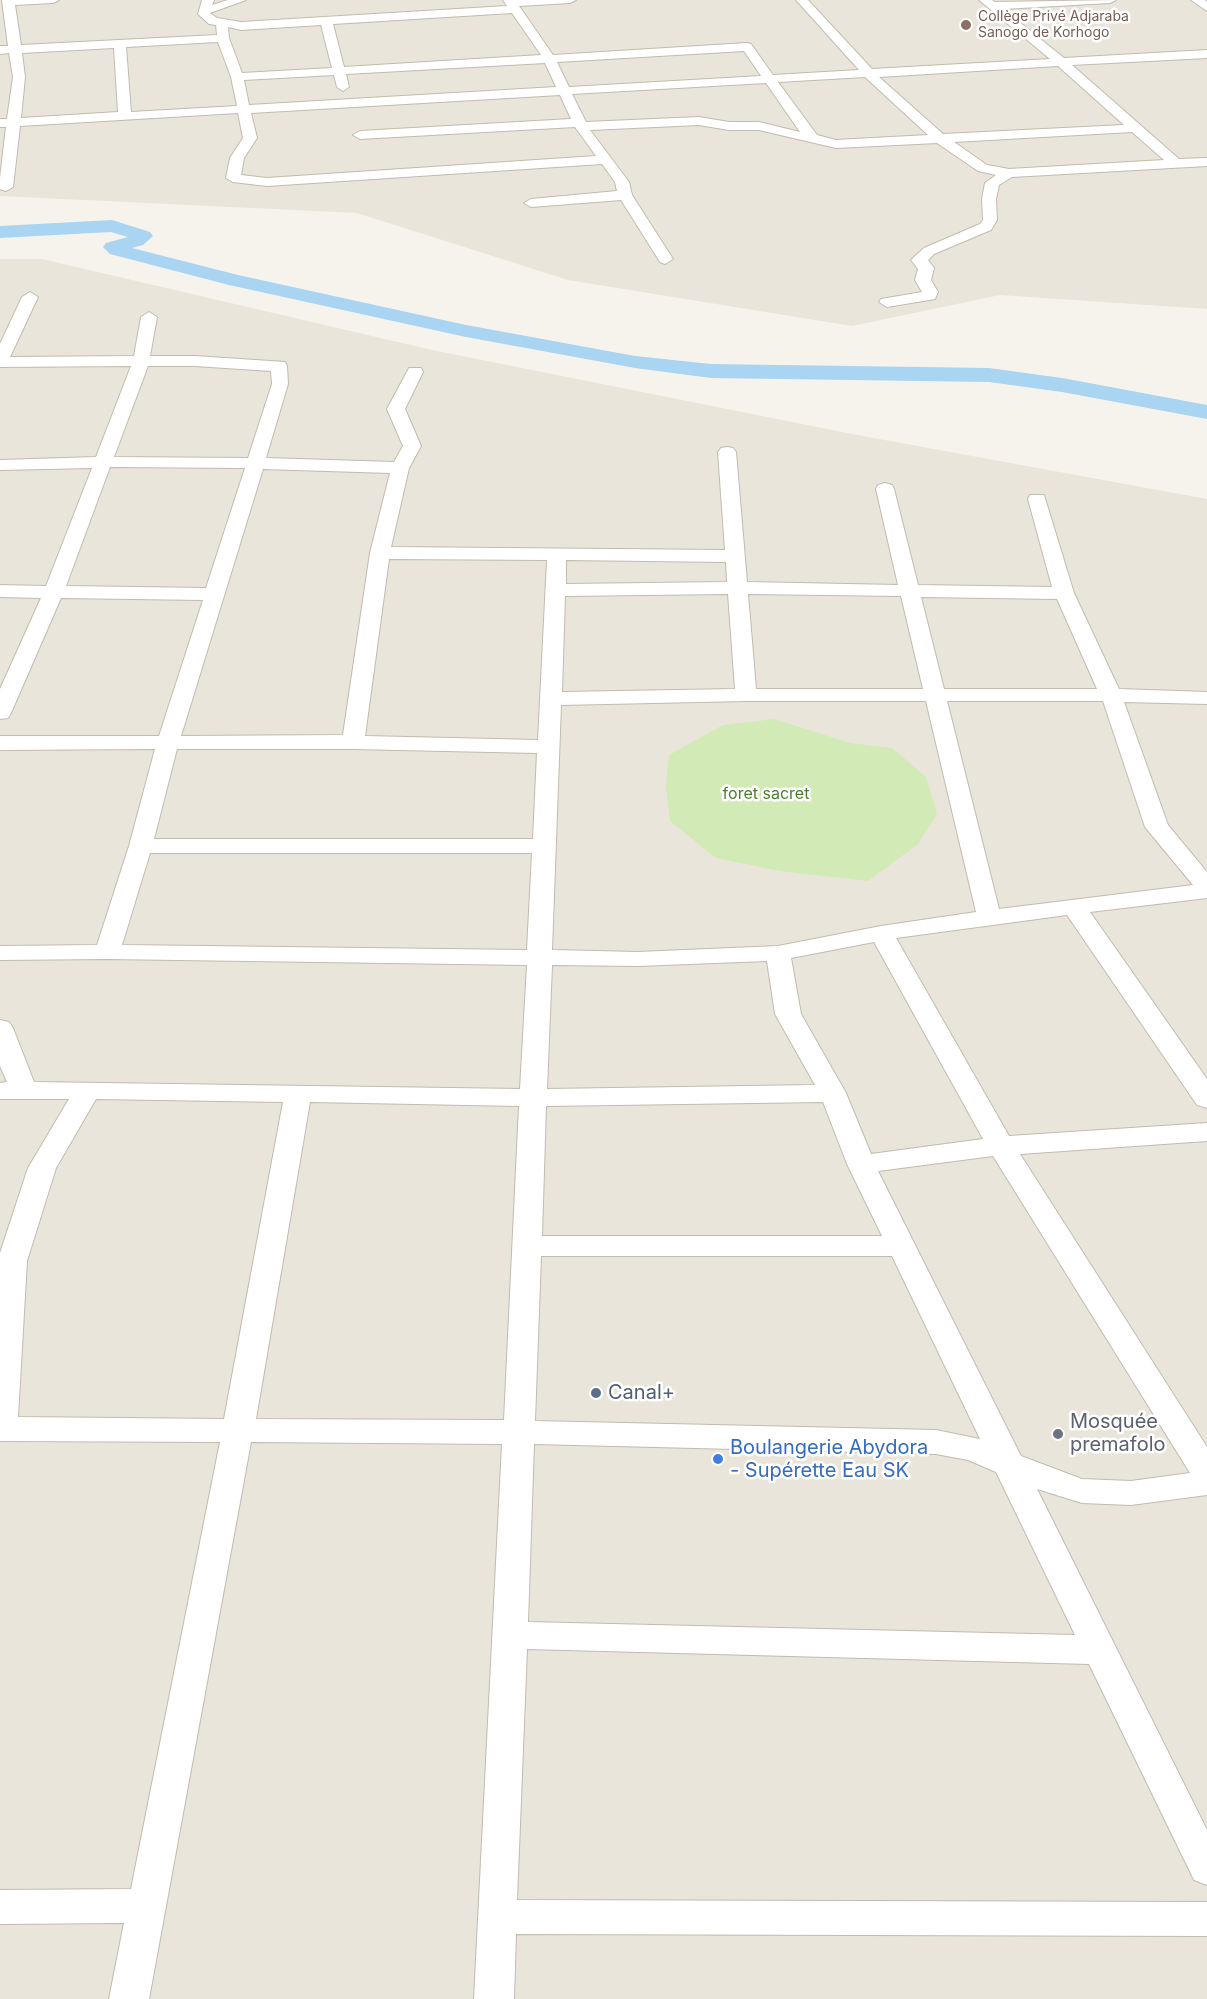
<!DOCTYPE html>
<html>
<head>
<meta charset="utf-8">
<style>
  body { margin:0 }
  canvas { display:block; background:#f6f3ec }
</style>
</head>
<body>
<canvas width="1207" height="1999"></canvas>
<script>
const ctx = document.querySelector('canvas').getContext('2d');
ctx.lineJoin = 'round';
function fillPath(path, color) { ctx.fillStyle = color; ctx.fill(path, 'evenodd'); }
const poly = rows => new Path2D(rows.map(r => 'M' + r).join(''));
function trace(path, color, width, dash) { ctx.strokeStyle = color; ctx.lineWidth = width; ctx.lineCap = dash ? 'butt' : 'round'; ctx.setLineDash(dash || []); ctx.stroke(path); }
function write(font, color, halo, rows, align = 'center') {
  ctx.font = font + ' Inter,sans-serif'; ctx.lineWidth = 5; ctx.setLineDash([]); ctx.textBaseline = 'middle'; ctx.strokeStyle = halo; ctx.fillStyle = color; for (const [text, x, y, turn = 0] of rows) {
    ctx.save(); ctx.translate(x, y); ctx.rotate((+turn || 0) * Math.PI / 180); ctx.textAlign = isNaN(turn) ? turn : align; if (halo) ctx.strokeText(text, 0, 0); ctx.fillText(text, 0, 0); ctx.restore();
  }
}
const residential = poly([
  [0,0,1207,0,1207,309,1000,295,852,326,568,280,357,213,0,196],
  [0,259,42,259,432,350,852,434,1207,499,1207,1999,0,1999]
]);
const green = poly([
  [774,719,850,743,892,748,926,777,937,814,918,844,868,881,780,871,716,858,670,821,666,786,669,755,723,725]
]);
const river = poly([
  [112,220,150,232,153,236,143,245,132,248,238,275,466,325,635,356,711,364,989,368,1062,378,1207,405,1207,419,1062,392,989,382,711,378,635,368,466,337,229,285,110,254,103,247,106,243,128,237,111,232,0,238,0,226,112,220]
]);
const minor = poly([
  [2,0,59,0,53,3,15,5,21,45,217,35,216,25,209,24,198,14,202,0,214,0,212,5,228,0,246,0,210,13,217,18,241,22,507,6,503,0,576,0,570,3,519,6,553,55,747,43,751,44,773,75,859,70,796,0,808,0,872,69,1050,59,979,0,992,0,995,2,1116,0,1110,3,1003,9,1064,58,1207,50,1207,58,1072,65,1179,159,1207,158,1207,166,1012,177,999,185,996,199,997,220,991,230,934,254,928,260,934,268,931,280,938,292,935,299,887,307,879,302,881,299,922,292,915,280,918,269,911,260,914,257,924,248,980,224,983,220,982,199,985,183,996,175,978,171,937,143,836,148,759,130,729,130,699,125,590,130,629,182,632,195,673,259,665,264,660,262,621,200,531,207,524,203,531,199,617,191,615,182,602,164,267,186,233,182,226,178,230,158,243,138,238,113,20,126,13,187,6,191,0,189,0,178,6,127,0,127,0,119,7,119,13,77,9,53,0,54,0,46,8,46,2,0],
  [512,13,541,55,344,67,333,24,512,13],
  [321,25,332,68,242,73,229,38,228,27,241,30,321,25],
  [218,42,231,77,237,106,131,112,126,47,218,42],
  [114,48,118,112,21,118,25,77,22,53,114,48],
  [744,51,761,76,569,87,557,62,744,51],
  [545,63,556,87,249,105,244,80,334,75,337,87,343,91,349,87,346,74,545,63],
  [1058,66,1124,125,943,134,879,77,1058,66],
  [865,77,928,135,836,140,817,135,778,82,865,77],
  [766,83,800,132,759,122,729,122,699,117,586,122,572,94,766,83],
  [560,95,571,119,360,131,353,135,360,139,575,127,596,156,267,178,241,175,244,158,257,138,251,113,560,95],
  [1132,132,1164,160,1009,169,987,165,954,142,1132,132],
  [1191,0,1205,0,1207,2,1207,11,1191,0],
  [30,292,38,297,10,357,134,356,141,317,149,312,157,317,150,356,195,356,285,362,287,366,288,384,266,458,394,462,403,446,387,409,409,368,421,368,423,372,405,409,421,446,409,468,391,547,725,550,718,452,721,448,727,447,733,448,736,452,747,582,898,585,876,489,878,485,885,483,892,485,894,489,918,585,1052,587,1028,499,1030,495,1044,495,1074,593,1119,689,1207,692,1207,704,1124,702,1168,825,1207,872,1207,898,1090,912,1207,1079,1207,1108,1197,1105,1067,915,896,938,1009,1136,1207,1123,1207,1141,1020,1154,1207,1447,1207,1495,1131,1505,1082,1503,1037,1489,1207,1830,1207,1885,1194,1880,1089,1664,527,1649,517,1900,1207,1902,1207,1936,516,1934,514,1999,474,1999,502,1444,251,1442,149,1999,109,1999,124,1923,0,1924,0,1890,131,1889,220,1442,0,1441,0,1253,28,1168,69,1099,0,1099,0,1083,7,1082,0,1066,0,1020,9,1022,13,1028,34,1082,520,1089,527,965,107,959,0,960,0,946,97,945,129,846,155,749,0,750,0,736,159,736,203,600,61,598,11,713,8,718,0,719,0,689,41,598,0,597,0,585,46,586,92,468,0,470,0,460,96,457,131,366,0,367,0,344,22,297,30,292],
  [148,366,195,366,271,371,272,384,248,458,114,457,148,366],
  [110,467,245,468,206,588,66,586,110,467],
  [263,469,390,473,370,553,343,735,181,736,263,469],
  [389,559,547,560,538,740,365,736,389,559],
  [566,560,726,562,727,582,566,584,566,560],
  [728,594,735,689,562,692,565,596,728,594],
  [748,594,901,596,923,689,756,689,748,594],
  [921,597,1057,599,1097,689,944,689,921,597],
  [746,701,926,701,976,912,881,926,778,946,638,952,552,950,561,705,746,701],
  [947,701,1103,701,1145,827,1193,885,999,909,947,701],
  [177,749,353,749,537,753,533,839,154,839,177,749],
  [150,853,532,853,527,950,122,945,150,853],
  [874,942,983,1139,871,1154,846,1093,801,1014,791,958,874,942],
  [767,961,775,1014,815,1085,547,1089,552,965,638,966,767,961],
  [96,1099,283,1102,224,1419,18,1417,27,1261,56,1168,96,1099],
  [310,1102,519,1106,504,1420,256,1419,310,1102],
  [823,1102,847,1164,882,1236,542,1236,546,1106,823,1102],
  [993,1156,1190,1473,1131,1481,1082,1479,1021,1456,878,1171,993,1156],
  [541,1256,892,1256,980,1439,936,1430,535,1421,541,1256],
  [534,1444,936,1454,968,1460,996,1472,1075,1635,528,1622,534,1444]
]);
const markers = [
  [966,25,6,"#8d6e63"],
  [596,1393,6,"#5c6f8a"],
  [1058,1434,6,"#6b7280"],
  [718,1459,6,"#3f7fe0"]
];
const farEducationnames = [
  ["Collège Privé Adjaraba",978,17],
  ["Sanogo de Korhogo",978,33]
];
const parkNames = [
  ["foret sacret",766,794]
];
const nearServicenames = [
  ["Canal+",608,1393]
];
const nearWorshipnames = [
  ["Mosquée",1070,1422],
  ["premafolo",1070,1445]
];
const nearShopnames = [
  ["Boulangerie Abydora",730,1448],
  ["- Supérette Eau SK",730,1471]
];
fillPath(residential, '#eae5da');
fillPath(green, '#d2eab5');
fillPath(river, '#a9d4f2');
trace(minor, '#c2bbae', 2);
fillPath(minor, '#fff');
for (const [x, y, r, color] of markers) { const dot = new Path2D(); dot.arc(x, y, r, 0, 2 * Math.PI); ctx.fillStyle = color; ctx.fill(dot); trace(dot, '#fff', 2); }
write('14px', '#785e54', '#fff', farEducationnames, 'left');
write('16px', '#4a7f2a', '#fff', parkNames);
write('20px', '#4e5e75', '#fff', nearServicenames, 'left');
write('20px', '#5b616d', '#fff', nearWorshipnames, 'left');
write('20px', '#366cbe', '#fff', nearShopnames, 'left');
</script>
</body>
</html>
